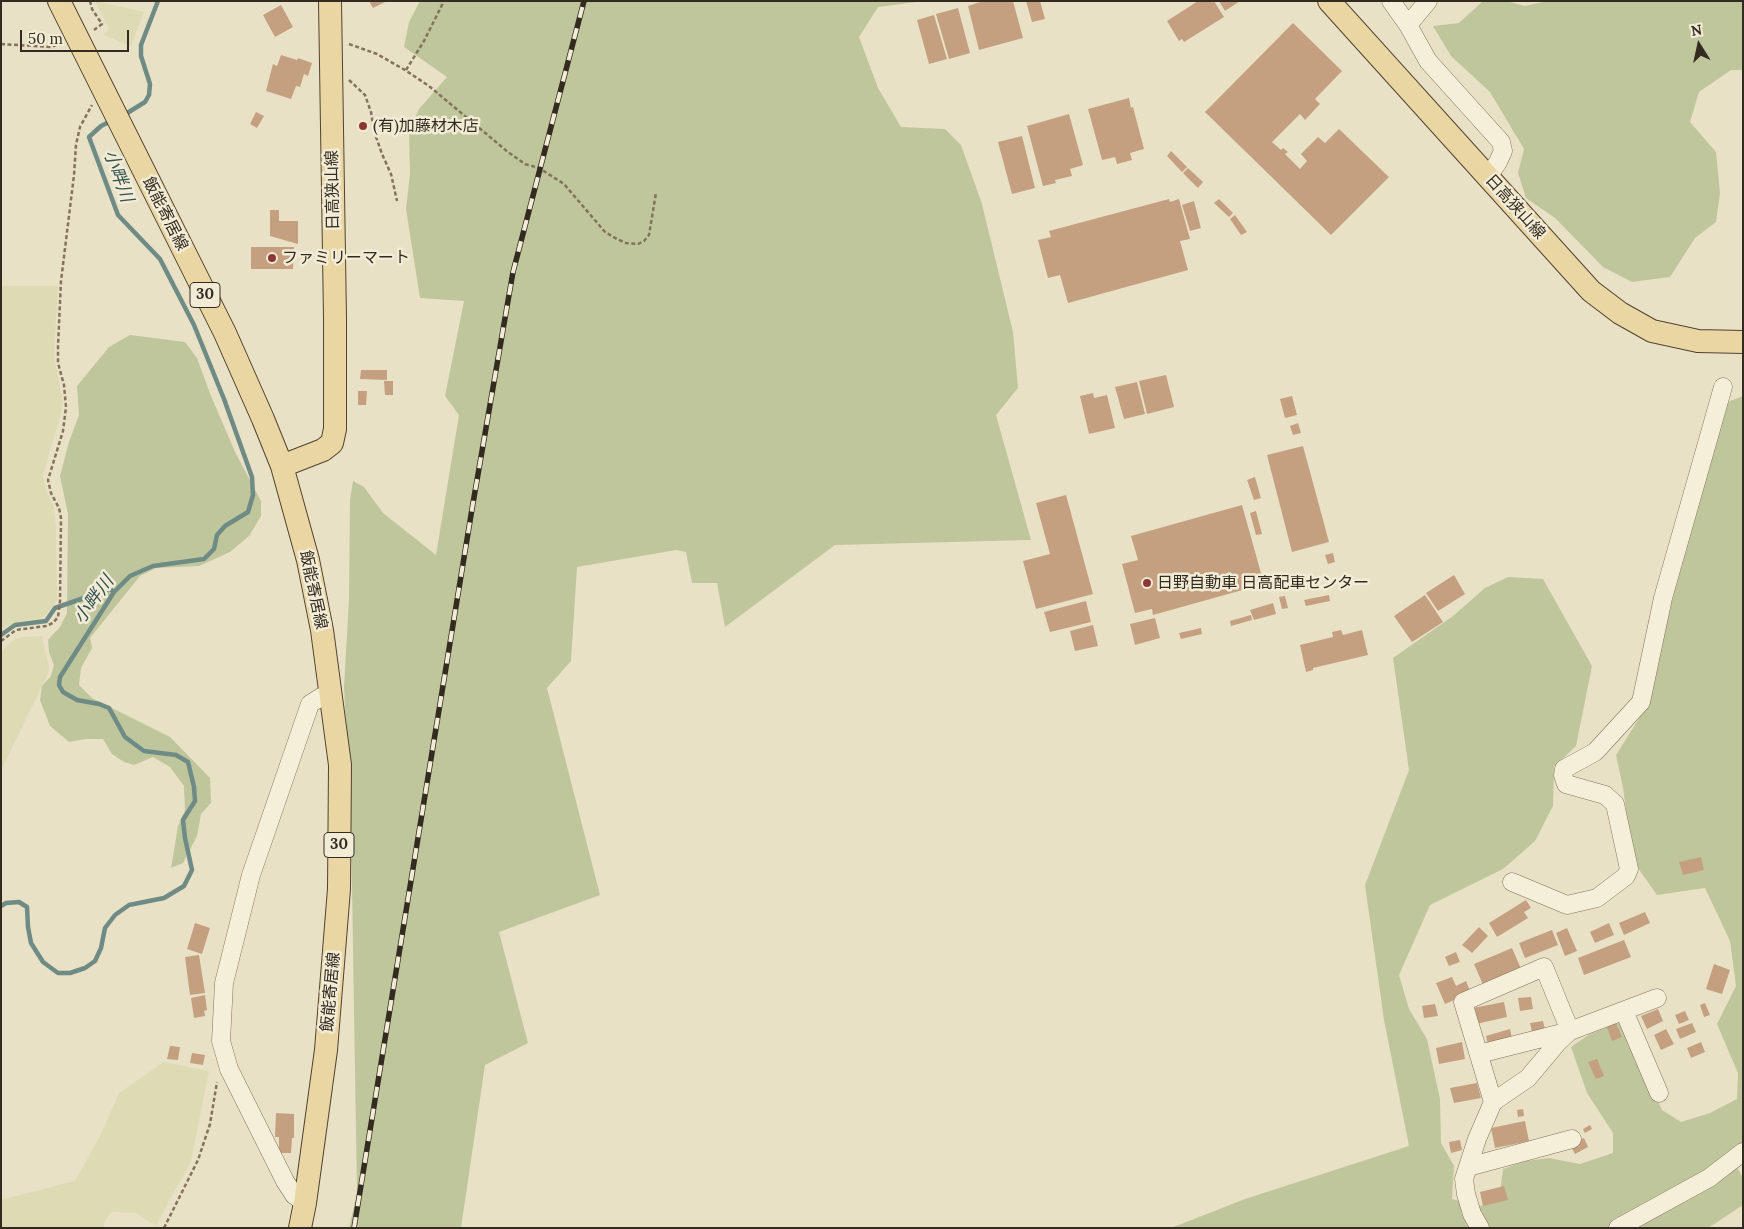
<!DOCTYPE html>
<html>
<head>
<meta charset="utf-8">
<style>
  body { margin:0 }
  #map { position:relative; width:1744px; height:1229px; overflow:hidden; background:#e9e1c6; font-family:Lora,serif }
  canvas { display:block }
  .frame { position:absolute; inset:0; border:2px solid #342b20; pointer-events:none }
  .north { position:absolute; left:1674px; top:20px; width:50px; height:50px; -webkit-text-stroke:4px #f2ebd5; paint-order:stroke; rotate:350deg; font-size:14px; font-weight:700; line-height:20px; text-align:center; color:#342b20 }
  .north::after { content:''; display:block; margin:auto; width:18px; height:22px; background:#342b20; clip-path:polygon(50% 0,100% 100%,50% 72%,0 100%) }
  .scale { position:absolute; left:20px; top:30px; width:109px; height:22px; box-sizing:border-box; border:2px solid #342b20; border-top:0; padding-left:6px; font-size:15px; line-height:18px; white-space:nowrap; color:#342b20; -webkit-text-stroke:4px #f2ebd5; paint-order:stroke }
</style>
</head>
<body>
<div id="map">
<canvas width="1744" height="1229"></canvas>
<div class="frame"></div>
<div class="north">N</div>
<div class="scale">50 m</div>
</div>
<script>
const ctx = document.querySelector('canvas').getContext('2d');
ctx.lineJoin = 'round';
function fillPath(path, color) { ctx.fillStyle = color; ctx.fill(path, 'evenodd'); }
const poly = rows => new Path2D(rows.map(r => 'M' + r).join(''));
function trace(path, color, width, dash) { ctx.strokeStyle = color; ctx.lineWidth = width; ctx.lineCap = dash ? 'butt' : 'round'; ctx.setLineDash(dash || []); ctx.stroke(path); }
function write(font, color, halo, rows, align = 'center') {
  ctx.font = font + ' Lora,"Noto Sans JP",serif'; ctx.lineWidth = 5; ctx.setLineDash([]); ctx.textBaseline = 'middle'; ctx.strokeStyle = halo; ctx.fillStyle = color; for (const [text, x, y, turn = 0] of rows) {
    ctx.save(); ctx.translate(x, y); ctx.rotate((+turn || 0) * Math.PI / 180); ctx.textAlign = isNaN(turn) ? turn : align; if (halo) ctx.strokeText(text, 0, 0); ctx.fillText(text, 0, 0); ctx.restore();
  }
}
const farmland = poly([
  [95,1,144,12,131,46,103,35,109,29],
  [1,286,58,286,54,356,63,402,59,421,43,475,46,490,54,507,56,528,57,600,45,616,40,619,22,621,5,627,1,630],
  [42,636,49,668,48,674,1,770,1,652,12,641,22,637],
  [164,1062,209,1071,191,1161,156,1226,136,1213,111,1212,104,1223,104,1228,1,1228,1,1199,4,1199,75,1181,99,1138,119,1093]
]);
const green = poly([
  [420,1,924,1,878,7,859,37,878,88,901,127,945,129,961,145,982,204,1013,332,1018,388,996,415,1031,540,835,545,725,627,717,583,692,583,686,552,676,550,577,567,571,661,547,688,600,895,499,932,528,1043,485,1065,461,1228,349,1228,357,1193,351,825,344,687,349,599,350,499,353,481,364,487,383,513,436,555,459,415,445,396,464,301,420,298,406,209,410,174,409,131,419,109,447,77,404,47,409,22],
  [1506,1,1525,6,1547,1,1743,1,1743,70,1731,70,1699,92,1690,122,1716,152,1720,193,1716,222,1695,238,1670,277,1632,282,1603,267,1555,218,1526,198,1518,173,1524,149,1490,92,1451,56,1433,26,1459,23,1482,2],
  [130,335,185,342,197,358,211,396,236,454,261,501,261,516,249,536,230,552,199,566,156,568,140,576,90,638,92,648,81,668,79,685,92,698,170,737,210,778,211,803,201,814,197,836,183,863,171,868,178,826,185,810,184,786,170,767,153,757,134,765,124,762,112,754,103,739,86,739,69,742,50,726,40,700,42,686,51,676,54,665,49,652,48,640,60,627,67,613,68,514,60,476,69,442,79,415,77,386,109,347],
  [1743,396,1743,1161,1737,1167,1743,1178,1743,1205,1708,1228,1171,1228,1245,1199,1409,1146,1384,1020,1365,885,1409,770,1393,658,1453,616,1485,588,1508,577,1543,579,1592,666,1576,746,1554,767,1553,806,1535,841,1503,869,1430,905,1399,975,1409,1009,1427,1039,1440,1099,1441,1143,1454,1166,1452,1199,1480,1206,1499,1201,1503,1169,1525,1161,1549,1158,1580,1164,1613,1153,1613,1133,1587,1093,1571,1047,1590,1034,1621,1022,1662,1110,1681,1122,1710,1113,1737,1099,1738,1073,1717,1024,1736,986,1730,941,1705,888,1657,895,1633,861,1623,788,1616,755,1650,701,1676,582,1722,410,1730,401]
]);
const stream = poly([
  [124,115,145,102,149,95,150,84,141,56,141,45,158,1],
  [1,635,15,625,46,621,55,608,110,589,114,592],
  [1,906,6,903,19,902,27,907,28,927,31,943,43,962,58,973,70,973,85,968,95,961,101,948,105,928,115,915,129,905,164,898,184,886,192,870,185,838,183,820,195,801,194,787,188,762,176,755,144,751,125,737,109,708,99,704,77,700,63,692,59,685,60,677,114,592,130,576,153,566,204,559,214,549,217,535,225,526,248,512,253,495,252,477,224,399,194,325,160,259,118,215,89,137,101,126,113,120]
]);
const building = poly([
  [369,1,387,1,373,8],
  [983,1,1013,1,1023,38,979,50,968,6],
  [1026,1,1040,1,1045,19,1032,22],
  [1198,1,1214,1,1224,17,1184,42,1182,39,1179,41,1167,21],
  [1219,1,1240,1,1225,11],
  [281,5,293,27,275,37,263,15],
  [958,8,970,53,949,59,936,14],
  [934,15,947,59,929,64,917,20],
  [1293,23,1342,71,1315,99,1320,104,1305,120,1300,114,1272,142,1281,150,1283,148,1288,152,1285,154,1300,169,1307,161,1301,154,1318,137,1325,143,1339,129,1389,177,1331,235,1205,112],
  [281,55,297,60,298,58,312,63,308,76,304,74,300,87,296,86,291,99,266,91,273,64,277,66],
  [1129,98,1131,108,1133,107,1144,149,1130,153,1132,160,1117,164,1115,157,1102,160,1088,109],
  [256,112,264,116,257,128,250,124],
  [1069,114,1083,165,1070,169,1072,176,1055,180,1056,183,1043,186,1027,126],
  [1022,136,1035,188,1012,194,998,142],
  [1171,151,1187,167,1182,172,1167,156],
  [1188,168,1203,182,1198,188,1183,173],
  [1169,199,1170,202,1179,199,1190,239,1180,241,1188,270,1068,303,1060,275,1048,278,1038,240,1051,237,1049,231],
  [1219,199,1233,213,1229,217,1214,203],
  [1194,201,1201,228,1190,231,1182,205],
  [270,210,279,210,279,221,298,221,298,244,270,236],
  [1235,215,1247,232,1241,235,1230,219],
  [251,247,294,247,293,269,251,269],
  [361,370,387,370,387,380,360,379],
  [1166,375,1174,407,1147,414,1139,381],
  [384,381,393,381,393,395,385,395],
  [1137,382,1145,414,1124,419,1115,387],
  [358,391,367,391,366,405,358,405],
  [1093,393,1094,398,1107,395,1115,428,1089,434,1080,396],
  [1292,396,1297,415,1285,418,1280,399],
  [1298,423,1301,433,1293,435,1290,426],
  [1303,446,1329,542,1292,552,1267,455],
  [1255,477,1261,498,1254,500,1247,480],
  [1066,495,1093,594,1036,609,1023,561,1050,554,1036,503],
  [1242,505,1264,584,1153,615,1152,609,1135,613,1122,564,1138,560,1131,536],
  [1256,511,1262,534,1256,535,1250,513],
  [1333,553,1335,562,1328,564,1325,555],
  [1454,575,1465,594,1438,611,1426,593],
  [1329,595,1330,601,1306,606,1304,600],
  [1425,595,1443,622,1412,642,1394,616],
  [1285,596,1288,608,1282,609,1279,597],
  [1086,601,1091,622,1050,632,1044,612],
  [1273,603,1276,614,1254,620,1250,610],
  [1251,615,1252,620,1231,626,1230,621],
  [1155,618,1160,638,1135,645,1130,624],
  [1093,625,1098,646,1075,651,1070,631],
  [1201,628,1202,634,1181,639,1179,633],
  [1341,630,1343,635,1362,630,1368,655,1313,668,1313,670,1306,672,1300,645,1333,637,1332,632],
  [1701,857,1704,870,1683,875,1679,862],
  [1526,900,1531,908,1524,912,1528,918,1497,937,1489,923],
  [1645,912,1650,923,1624,935,1619,923],
  [195,923,210,928,202,954,187,949],
  [1609,923,1614,935,1595,943,1590,932],
  [1479,927,1488,936,1472,953,1462,945],
  [1567,928,1577,951,1565,956,1556,933],
  [1552,930,1558,945,1525,958,1519,943],
  [1624,940,1631,957,1584,975,1578,958],
  [1512,948,1522,971,1484,987,1474,964],
  [1456,952,1460,962,1449,966,1445,957],
  [199,955,205,993,190,995,185,957],
  [1714,964,1730,970,1722,994,1706,989],
  [1452,977,1456,986,1466,981,1471,993,1445,1004,1436,983],
  [205,995,207,1010,204,1011,205,1016,194,1018,191,998],
  [1531,997,1533,1009,1520,1011,1518,998],
  [1504,1002,1507,1017,1476,1024,1473,1008],
  [1705,1003,1710,1015,1704,1017,1700,1005],
  [1435,1004,1438,1016,1424,1018,1422,1006],
  [1658,1009,1663,1021,1647,1029,1641,1016],
  [1685,1011,1689,1020,1679,1024,1675,1015],
  [1614,1019,1622,1037,1612,1041,1605,1022],
  [1543,1021,1546,1034,1533,1037,1530,1023],
  [1692,1023,1696,1032,1680,1039,1676,1029],
  [1510,1029,1513,1042,1489,1049,1486,1036],
  [1666,1029,1674,1044,1661,1050,1654,1035],
  [1462,1042,1465,1059,1439,1064,1436,1048],
  [1701,1042,1705,1052,1691,1058,1687,1048],
  [170,1046,180,1047,178,1060,167,1059],
  [192,1053,205,1055,203,1065,190,1063],
  [1597,1059,1604,1076,1596,1079,1588,1062],
  [1477,1083,1481,1098,1454,1103,1450,1088],
  [1523,1109,1524,1116,1518,1117,1517,1110],
  [276,1113,294,1114,294,1138,292,1138,291,1153,279,1153,279,1137,275,1137],
  [1525,1121,1529,1141,1495,1148,1491,1128],
  [1590,1125,1592,1129,1585,1133,1583,1129],
  [1584,1138,1588,1147,1575,1154,1570,1145],
  [1460,1140,1462,1150,1451,1153,1449,1142],
  [1504,1186,1508,1200,1483,1206,1480,1192]
]);
const path = poly([
  [90,1,92,9,102,24,94,30],
  [1,44,51,47,61,43],
  [349,44,377,54,405,70,429,86,508,152,525,164,539,168,564,184,605,232,617,239,626,243,638,244,644,241,649,235,656,193],
  [406,70,424,41,444,1],
  [349,80,365,95,371,112,374,131,382,154,391,174,397,201],
  [1,641,16,630,46,626,53,623,58,617,60,601,61,518,59,508,51,493,48,480,63,431,66,407,64,385,58,363,58,346,61,281,74,175,76,145,80,127,92,105],
  [164,1228,198,1160,210,1124,217,1082]
]);
const minor = poly([
  [1391,1,1408,25,1428,61,1501,142,1503,151,1498,162,1488,177],
  [1408,25,1428,1],
  [1512,882,1567,905,1597,898,1626,876,1629,869,1615,804,1605,795,1566,784,1563,775,1564,769,1595,752,1641,702,1663,598,1723,387],
  [1624,1011,1659,1093],
  [1479,1054,1570,1031,1544,967,1463,1002,1493,1102],
  [1468,1167,1572,1139],
  [305,1203,294,1195,285,1181,229,1069,221,1041,224,983,251,875,310,704,321,697,332,695],
  [1480,1228,1472,1214,1466,1194,1464,1179,1477,1139,1493,1102,1528,1078,1559,1041,1570,1031,1657,998],
  [1618,1228,1709,1178,1743,1152]
]);
const major = poly([
  [59,1,225,333,263,419,282,466,308,560,322,630,340,765,339,889,326,1050,305,1203,300,1228],
  [1329,1,1591,291,1620,313,1652,331,1698,341,1743,342],
  [282,466,323,450,332,443,335,429,335,318,330,1]
]);
const rail = poly([
  [354,1228,472,509,513,272,584,1]
]);
const markers = [
  [363,126,5,"#8b3834"],
  [272,258,5,"#8b3834"],
  [1147,583,5,"#8b3834"]
];
const shields = [
  [205,295,30],
  [339,845,30]
];
const shieldNames = [
  ["30",205,295],
  ["30",339,845]
];
const poiNames = [
  ["(有)加藤材木店",373,126],
  ["ファミリーマート",282,258],
  ["日野自動車 日高配車センター",1157,583]
];
const streetNames = [
  ["日高狭山線",333,190,-91],
  ["日高狭山線",1515,207,48],
  ["飯能寄居線",165,214,63],
  ["飯能寄居線",313,590,78],
  ["飯能寄居線",331,992,-85]
];
const waterNames = [
  ["小畔川",118,176,70],
  ["小畔川",94,600,-54]
];
fillPath(farmland, '#dedab4');
fillPath(green, '#bfc69b');
trace(stream, '#6f8b85', 4.5);
fillPath(building, '#c4a080');
trace(minor, '#83735d', 19);
trace(major, '#514231', 24);
trace(path, '#83735d', 2.5, [4, 2.5]);
trace(minor, '#f5eed8', 18);
trace(major, '#e9d6a2', 22);
trace(rail, '#342b20', 5.5);
trace(rail, '#f2ebd5', 4, [11]);
for (const [x, y, r, color] of markers) { const dot = new Path2D(); dot.arc(x, y, r, 0, 2 * Math.PI); ctx.fillStyle = color; ctx.fill(dot); trace(dot, '#f2ebd5', 2); }
for (const [x, y, w] of shields) { const box = new Path2D(); box.roundRect(x - w / 2, y - 12.5, w, 25, 4); ctx.fillStyle = '#f2ebd5'; ctx.fill(box); trace(box, '#342b20', 1); }
write('bold 15px', '#342b20', null, shieldNames);
write('16px', '#342b20', '#f2ebd5', poiNames, 'left');
write('16px', '#342b20', '#f2ebd5', streetNames);
write('italic 18px', '#315352', '#f2ebd5', waterNames);
</script>
</body>
</html>
